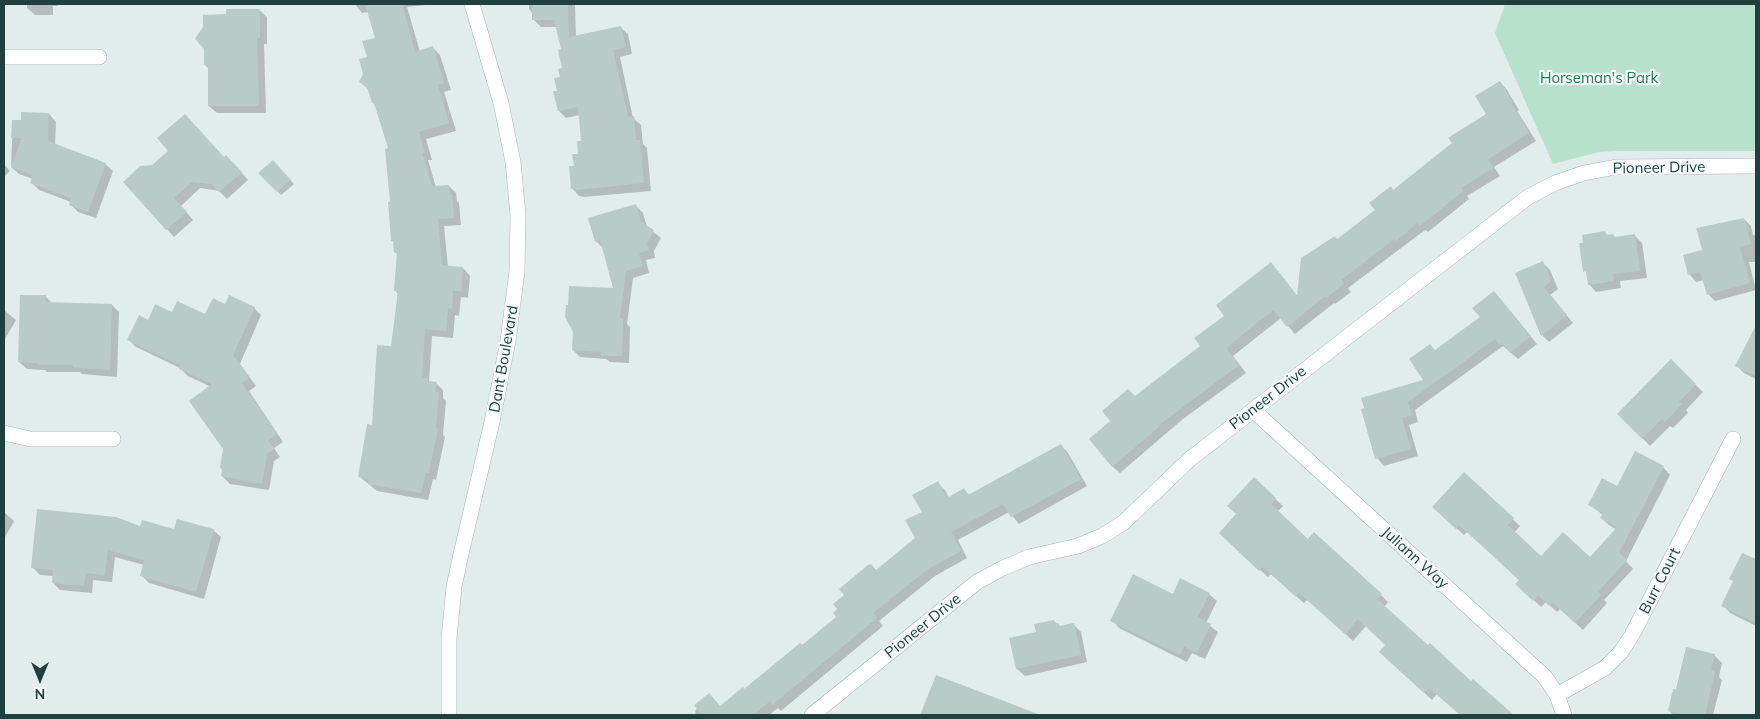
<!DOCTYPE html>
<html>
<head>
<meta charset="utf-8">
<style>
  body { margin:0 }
  #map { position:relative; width:1760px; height:719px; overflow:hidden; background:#e1edeb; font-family:Mulish,sans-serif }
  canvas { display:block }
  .frame { position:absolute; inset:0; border:5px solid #20403f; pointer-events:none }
  .north { position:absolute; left:15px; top:654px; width:50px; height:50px; -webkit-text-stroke:4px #f2f9f7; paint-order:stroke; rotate:180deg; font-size:14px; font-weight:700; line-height:20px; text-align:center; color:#20403f }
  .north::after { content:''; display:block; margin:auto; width:18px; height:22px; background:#20403f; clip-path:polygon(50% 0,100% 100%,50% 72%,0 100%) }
</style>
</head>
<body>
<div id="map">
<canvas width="1760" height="719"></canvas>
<div class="frame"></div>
<div class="north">N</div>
</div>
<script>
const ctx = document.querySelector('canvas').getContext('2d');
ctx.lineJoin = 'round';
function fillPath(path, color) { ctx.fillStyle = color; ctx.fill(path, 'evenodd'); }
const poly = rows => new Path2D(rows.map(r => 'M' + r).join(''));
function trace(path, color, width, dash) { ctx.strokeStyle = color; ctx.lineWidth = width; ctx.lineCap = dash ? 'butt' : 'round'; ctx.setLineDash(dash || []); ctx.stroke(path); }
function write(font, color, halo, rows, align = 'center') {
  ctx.font = font + ' Mulish,sans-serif'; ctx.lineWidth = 4.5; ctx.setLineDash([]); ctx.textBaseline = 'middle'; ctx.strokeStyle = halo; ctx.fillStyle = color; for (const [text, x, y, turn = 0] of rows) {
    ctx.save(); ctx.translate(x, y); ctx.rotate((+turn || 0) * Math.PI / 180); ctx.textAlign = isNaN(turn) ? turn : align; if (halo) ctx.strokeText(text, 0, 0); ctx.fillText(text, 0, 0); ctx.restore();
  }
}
const green = poly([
  [1505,4,1756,4,1756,151,1617,151,1599,152,1553,164,1495,33]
]);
const shadow = poly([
  [27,4,58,4,58,6,53,6,53,15,35,15,27,8],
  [355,4,426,4,426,5,407,7,420,52,433,48,440,55,451,90,444,92,456,131,426,139,432,160,428,160,436,187,449,186,456,193,457,201,459,203,461,225,444,226,448,267,463,268,470,276,468,298,461,297,459,316,455,315,453,338,432,336,429,381,436,383,443,390,443,398,446,401,443,435,445,437,436,480,433,479,428,500,377,491,360,477,392,348,398,294,395,290,398,255,395,252,395,243,392,240,389,149,377,107,373,103,368,89,360,82,377,38,369,12,362,13],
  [529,4,578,4,575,5,576,37,620,27,628,34,632,54,620,57,633,118,641,125,643,144,647,148,651,191,584,197,579,196,572,188,575,167,583,142,580,115,566,118,559,111,563,69,563,50,557,27,541,27,534,20,533,14,529,9],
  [259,10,267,17,267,44,264,44,266,113,217,113,209,106,209,69,205,65,227,15],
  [1500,82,1507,90,1519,110,1517,111,1536,141,1494,167,1500,176,1467,196,1469,199,1428,232,1425,230,1348,288,1351,292,1335,304,1334,303,1295,334,1281,318,1233,356,1246,373,1183,419,1120,473,1112,466,1135,397,1202,346,1226,316,1278,271,1298,297,1338,240,1377,210,1394,191,1488,115],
  [49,114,56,122,55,145,105,164,113,171,96,218,78,212,70,204,71,202,39,190,31,182,33,179,19,174,11,167,13,121,22,121],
  [225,158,234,164,248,180,227,199,219,191,200,188,181,206,193,220,174,237,125,182],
  [273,161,294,184,281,195,260,173],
  [4,164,10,171,4,177],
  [636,206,643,213,647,227,661,238,654,251,655,258,646,260,649,273,633,278,627,324,630,327,629,363,610,362,606,359,580,357,573,350,615,289,603,248,596,241],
  [1744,219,1751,226,1753,235,1756,235,1756,262,1749,262,1756,290,1715,301,1708,294,1704,280,1696,282,1689,274,1703,251],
  [1605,232,1608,236,1613,235,1616,238,1635,236,1642,243,1647,278,1620,281,1621,288,1596,292,1589,284,1588,274,1585,271],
  [1542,262,1550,270,1558,289,1550,295,1573,323,1549,342,1542,335,1517,273],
  [45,296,52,303,112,305,119,312,117,377,82,374,80,372,47,372,45,370,27,369,19,362],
  [1501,300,1537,344,1518,359,1503,346,1415,410,1418,422,1409,425,1418,456,1384,466,1377,458,1362,410,1426,380,1436,351,1482,318],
  [225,305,254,308,261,315,240,364,256,386,249,391,283,442,274,448,280,457,274,461,269,490,230,484,222,476,224,449,211,387,188,376,180,368,136,347,129,340,148,321,173,313,206,315],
  [4,310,16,320,4,341],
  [1751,337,1756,339,1756,379,1744,373,1737,366],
  [1671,361,1703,392,1686,410,1688,413,1673,428,1670,426,1650,446,1619,414],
  [1061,445,1068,453,1087,486,1019,524,1009,512,958,540,967,558,935,576,879,621,883,626,781,711,778,708,769,715,693,715,696,713,695,711,709,694,720,707,802,646,838,617,877,571,916,539,923,512,937,483,945,490,949,498,964,490,970,496],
  [1663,467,1670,475,1626,561,1633,569,1604,600,1607,603,1583,630,1560,609,1557,612,1546,602,1541,607,1524,591,1520,581,1468,531,1464,535,1441,514,1464,474,1520,526,1514,533,1541,558,1590,559,1617,530,1609,525,1601,518,1603,515,1590,505,1617,488],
  [1254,479,1283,506,1277,512,1308,540,1381,595,1388,602,1384,607,1471,683,1512,715,1461,715,1437,694,1432,700,1388,659,1387,645,1366,626,1353,641,1308,599,1304,603,1271,574,1268,577,1228,541],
  [4,512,14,521,4,539],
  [141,528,213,530,221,537,204,599,149,583,141,575,144,565,115,557,112,582,93,580,92,593,60,590,53,583,53,576,40,575,32,567],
  [1742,554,1756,561,1756,626,1730,613,1723,605,1734,582],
  [1209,594,1217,601,1206,623,1218,632,1205,659,1192,653,1187,662,1119,628,1112,620,1173,595],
  [1054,621,1061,627,1073,624,1081,632,1087,662,1025,676,1017,669,1011,638,1037,633],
  [1714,655,1722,663,1719,677,1722,680,1713,715,1674,715,1669,711,1677,691],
  [923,712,1018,712,1017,715,926,715]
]);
const building = poly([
  [365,4,402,4,415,52,433,46,444,83,438,85,449,123,419,132,425,153,422,153,432,186,449,185,450,195,452,194,454,218,438,219,442,265,463,267,461,291,453,291,452,309,448,308,446,331,425,329,422,378,428,378,428,381,437,382,435,392,439,392,436,428,438,428,429,473,426,473,421,493,368,484,369,479,358,477,367,424,372,425,377,345,391,346,398,291,394,291,397,252,394,253,393,241,391,241,388,202,390,202,385,149,388,148,374,103,372,103,367,87,359,82,363,74,359,59,367,57,362,41,375,38],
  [532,4,568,4,569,37,621,26,626,47,613,50,628,117,634,116,636,140,640,140,644,183,575,190,575,189,571,189,569,166,574,166,572,154,578,154,577,141,581,141,578,107,558,111,553,91,557,91,554,78,560,77,558,69,562,68,558,50,561,49,554,20,532,20],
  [226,9,260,9,260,38,257,38,259,106,208,106,208,65,204,65,204,49,195,39,203,27,203,15,226,14],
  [1500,81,1513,102,1511,103,1529,133,1488,159,1493,168,1461,188,1463,191,1420,226,1417,223,1396,241,1394,239,1341,280,1344,284,1326,298,1325,296,1287,327,1273,310,1226,348,1239,365,1159,425,1160,426,1112,467,1089,439,1110,421,1102,411,1128,389,1135,396,1200,346,1194,338,1224,316,1216,305,1271,262,1297,296,1301,258,1335,236,1337,239,1375,210,1369,203,1391,186,1393,190,1452,143,1448,138,1486,114,1475,96],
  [21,112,49,113,48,141,106,163,88,212,69,205,71,198,30,183,33,175,11,167,22,138,11,138,12,120,21,120],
  [185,114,224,157,226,155,242,172,219,192,211,184,192,182,174,198,187,212,166,230,123,182,140,166,152,165,168,151,157,138],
  [273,160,291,180,277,192,258,173],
  [636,204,641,222,654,230,647,243,649,250,639,253,643,266,626,271,620,318,623,319,622,356,601,356,601,352,572,350,573,332,565,317,566,305,568,305,569,286,613,288,600,240,595,242,588,218],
  [1744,218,1751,244,1740,247,1750,283,1707,295,1700,272,1688,275,1683,255,1702,250,1696,228],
  [1605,231,1606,235,1613,234,1614,237,1635,234,1640,271,1613,274,1614,281,1588,285,1586,271,1583,272,1579,243,1583,243,1582,235],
  [1543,261,1551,281,1544,287,1567,315,1541,336,1515,273],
  [1494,291,1531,336,1510,353,1502,343,1500,345,1495,339,1408,402,1412,415,1402,418,1411,449,1375,459,1361,409,1364,408,1361,398,1423,380,1409,359,1430,344,1435,350,1480,317,1472,308],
  [20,295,46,295,46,302,112,304,110,370,73,367,73,365,38,365,38,363,18,362],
  [229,295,255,307,233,355,249,378,242,383,277,434,268,441,274,449,267,454,262,484,221,476,222,470,220,467,223,449,189,401,212,384,179,369,180,365,127,340,139,315,148,320,155,304,172,312,177,301,205,314,213,298,225,304],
  [1756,325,1756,376,1735,366],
  [1671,359,1696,384,1679,402,1682,404,1665,422,1662,419,1642,439,1617,414],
  [1061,444,1081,479,1011,517,1003,504,951,532,961,551,928,569,873,613,877,618,773,704,770,701,753,715,702,715,694,705,709,693,720,706,743,687,744,689,800,643,802,645,836,617,833,613,837,609,833,604,844,595,839,589,868,565,871,564,876,570,915,538,905,520,922,512,912,495,938,481,947,498,964,488,968,495],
  [1635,451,1664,466,1619,553,1627,560,1598,592,1601,595,1575,623,1552,602,1549,606,1538,595,1533,601,1515,584,1519,580,1459,525,1456,529,1432,507,1464,472,1514,518,1508,525,1541,556,1563,532,1590,557,1617,527,1600,518,1603,513,1588,505,1602,478,1617,486],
  [1254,477,1276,498,1271,504,1308,539,1314,532,1382,594,1377,599,1428,645,1430,643,1471,681,1473,679,1514,715,1460,715,1429,688,1424,693,1379,652,1385,645,1358,619,1345,634,1299,593,1296,597,1263,567,1259,571,1243,556,1219,533,1236,514,1227,506],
  [37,509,116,517,140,526,142,520,174,529,177,519,214,529,196,592,140,576,144,560,108,550,105,575,86,573,84,586,52,583,53,570,31,568],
  [1742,553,1756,559,1756,623,1721,606,1733,581,1729,579],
  [1133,574,1173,594,1180,578,1210,593,1198,617,1211,624,1197,653,1184,646,1180,655,1110,621],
  [1054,620,1055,624,1059,623,1059,626,1074,623,1081,655,1016,669,1009,638,1036,632,1034,624],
  [1686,647,1715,654,1711,670,1715,671,1705,715,1685,715,1668,711,1673,689,1676,689],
  [936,675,1038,714,1038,715,920,715]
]);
const minor = poly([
  [4,57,99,57],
  [1253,410,1545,677,1557,695,1564,715],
  [4,433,30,439,113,439],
  [1557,695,1605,668,1621,652,1632,635,1733,439],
  [449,715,449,638,454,587,461,554,492,422,508,341,517,271,518,215,513,162,501,103,472,4],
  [812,715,977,582,1003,568,1029,557,1078,546,1102,536,1123,523,1190,459,1528,197,1555,183,1584,173,1616,167,1756,166]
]);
const parkNames = [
  ["Horseman's Park",1599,78]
];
const streetNames = [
  ["Pioneer Drive",1659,168,-1],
  ["Dant Boulevard",504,359,-80],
  ["Pioneer Drive",1268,398,-38],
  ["Juliann Way",1415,558,42],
  ["Burr Court",1660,581,-63],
  ["Pioneer Drive",923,626,-39]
];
fillPath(green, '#b8e1cc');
fillPath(shadow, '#0003');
fillPath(building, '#b9cbc7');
trace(minor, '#a3b6b4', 16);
trace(minor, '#fff', 15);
write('15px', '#257b5a', '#f2f9f7', parkNames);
write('15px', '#20403f', '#f2f9f7', streetNames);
</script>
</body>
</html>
